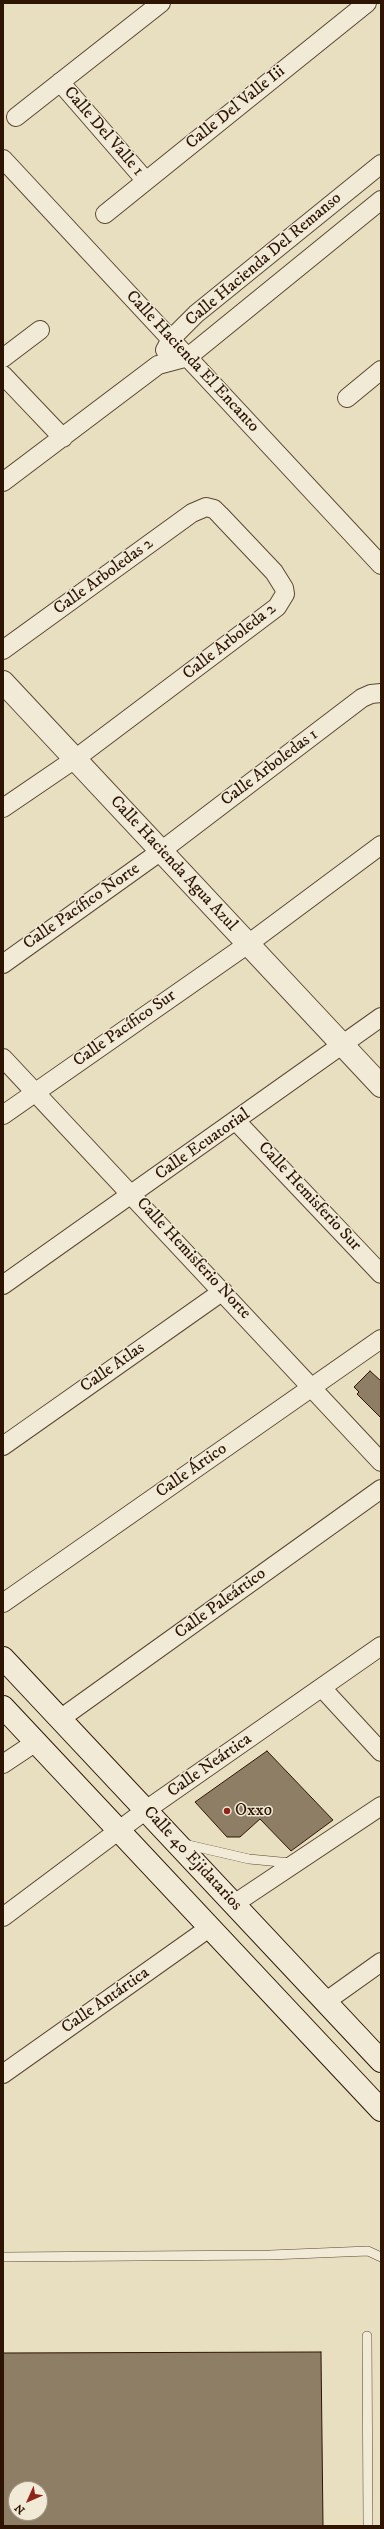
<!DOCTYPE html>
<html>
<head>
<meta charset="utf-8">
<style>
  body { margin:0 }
  #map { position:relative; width:384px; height:2529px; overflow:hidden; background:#e8dfc1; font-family:"IM FELL DW Pica",serif }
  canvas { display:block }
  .frame { position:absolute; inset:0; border:4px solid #2e1503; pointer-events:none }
  .north { position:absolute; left:8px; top:2481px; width:40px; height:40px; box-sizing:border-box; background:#f0ead7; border:1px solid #a29582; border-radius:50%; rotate:225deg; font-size:11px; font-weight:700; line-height:16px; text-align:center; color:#2e1503 }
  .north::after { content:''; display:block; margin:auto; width:14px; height:18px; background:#8f2418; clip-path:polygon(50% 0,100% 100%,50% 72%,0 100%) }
</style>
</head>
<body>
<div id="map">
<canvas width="384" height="2529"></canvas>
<div class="frame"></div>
<div class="north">N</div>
</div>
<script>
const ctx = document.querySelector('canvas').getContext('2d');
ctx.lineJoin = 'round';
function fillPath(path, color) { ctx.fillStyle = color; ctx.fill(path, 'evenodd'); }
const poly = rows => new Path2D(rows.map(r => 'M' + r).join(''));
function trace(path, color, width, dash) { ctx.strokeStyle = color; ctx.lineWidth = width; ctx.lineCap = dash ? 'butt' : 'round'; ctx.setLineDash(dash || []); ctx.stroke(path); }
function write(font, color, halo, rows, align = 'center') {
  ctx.font = font + ' "IM FELL DW Pica",serif'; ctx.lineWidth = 3; ctx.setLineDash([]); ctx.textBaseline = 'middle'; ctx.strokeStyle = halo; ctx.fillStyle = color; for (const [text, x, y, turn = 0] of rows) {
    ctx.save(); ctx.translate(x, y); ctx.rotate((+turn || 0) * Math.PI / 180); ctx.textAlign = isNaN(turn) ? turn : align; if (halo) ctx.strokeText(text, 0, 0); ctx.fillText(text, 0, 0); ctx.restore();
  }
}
const building = poly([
  [370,1371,381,1381,381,1418,357,1394,359,1392,354,1387,370,1371],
  [267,1751,333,1820,291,1851,260,1819,240,1837,227,1837,195,1802,267,1751],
  [321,2352,323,2526,3,2526,3,2353,321,2352],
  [16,2489,40,2489,40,2513,16,2513,16,2489]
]);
const service = poly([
  [184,1844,249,1859,291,1863],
  [3,2257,270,2255,368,2251,381,2257],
  [367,2336,368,2526]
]);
const minor = poly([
  [60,82,146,181],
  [16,117,161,3],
  [3,159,381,565],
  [105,214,367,3],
  [165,350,171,339,196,314,381,164],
  [3,358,40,330],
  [3,375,63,438],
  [347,398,381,370],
  [3,482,158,365,188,357,381,200],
  [3,650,192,513,206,507,214,509,220,515,274,572,284,588,285,594,277,607,75,759,3,808],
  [3,964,161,851,362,698,371,694,381,693],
  [3,1058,381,1462],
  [3,1115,248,944,381,845],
  [236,1121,381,1274],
  [3,1285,381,1017],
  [3,1446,223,1291],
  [3,1603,381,1339],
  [322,1688,381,1752],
  [60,1719,381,1489],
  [3,1764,36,1742],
  [234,1904,381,1806],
  [3,1917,146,1810,381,1646],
  [325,2002,381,1962],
  [3,2074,209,1928]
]);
const tertiary = poly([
  [3,682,381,1086]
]);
const secondary = poly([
  [3,1658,381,2061],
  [3,1707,381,2110]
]);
const markers = [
  [227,1811,4,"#8f2418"]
];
const streetNames = [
  ["Calle Del Valle Iii",236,108,-39],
  ["Calle Del Valle 1",103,132,49],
  ["Calle Hacienda Del Remanso",264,260,-40],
  ["Calle Hacienda El Encanto",192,362,47],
  ["Calle Arboledas 2",104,577,-36],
  ["Calle Arboleda 2",230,642,-38],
  ["Calle Arboledas 1",270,768,-37],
  ["Calle Hacienda Agua Azul",173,864,47],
  ["Calle Pacífico Norte",82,907,-35],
  ["Calle Pacífico Sur",125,1029,-35],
  ["Calle Ecuatorial",203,1145,-35],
  ["Calle Hemisferio Sur",309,1197,47],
  ["Calle Hemisferio Norte",193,1259,47],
  ["Calle Atlas",113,1368,-35],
  ["Calle Ártico",192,1471,-35],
  ["Calle Paleártico",221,1604,-36],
  ["Calle Neártica",210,1766,-35],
  ["Calle 40 Ejidatarios",192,1859,47],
  ["Calle Antártica",106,2001,-35]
];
const poiNames = [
  ["Oxxo",235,1811]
];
fillPath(building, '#8f7e66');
trace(building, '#2e1503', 1);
trace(service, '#5c4832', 10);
trace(minor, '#5c4832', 20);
trace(tertiary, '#5c4832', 24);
trace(secondary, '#2e1503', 24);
trace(service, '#f0ead7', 9);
trace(minor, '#f0ead7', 18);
trace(tertiary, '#f0ead7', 22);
trace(secondary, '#f0ead7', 22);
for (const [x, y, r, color] of markers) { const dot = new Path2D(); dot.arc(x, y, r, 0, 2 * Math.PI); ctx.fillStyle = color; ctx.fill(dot); trace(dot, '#f0ead7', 1.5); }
write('17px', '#2e1503', '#f0ead7', streetNames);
write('17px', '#2e1503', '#f0ead7', poiNames, 'left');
</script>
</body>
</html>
